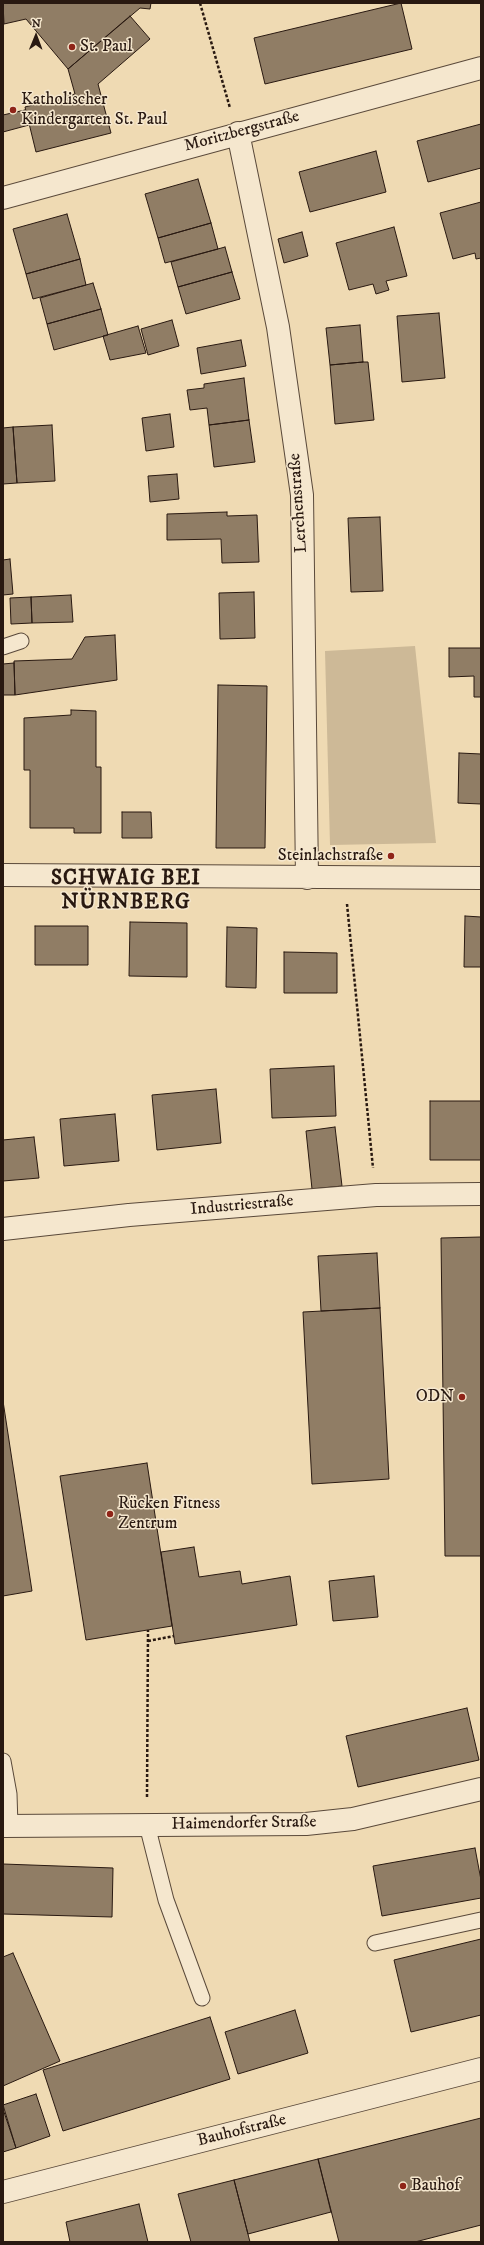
<!DOCTYPE html>
<html>
<head>
<meta charset="utf-8">
<style>
  body { margin:0 }
  #map { position:relative; width:484px; height:2245px; overflow:hidden; background:#efdab3; font-family:"IM FELL DW Pica",serif }
  canvas { display:block }
  .frame { position:absolute; inset:0; border:4px solid #291911; pointer-events:none }
  .north { position:absolute; left:16px; top:16px; width:40px; height:40px; -webkit-text-stroke:3px #f5e7ce; paint-order:stroke; rotate:1deg; font-size:11px; font-weight:700; line-height:16px; text-align:center; color:#291911 }
  .north::after { content:''; display:block; margin:auto; width:14px; height:18px; background:#291911; clip-path:polygon(50% 0,100% 100%,50% 72%,0 100%) }
</style>
</head>
<body>
<div id="map">
<canvas width="484" height="2245"></canvas>
<div class="frame"></div>
<div class="north">N</div>
</div>
<script>
const ctx = document.querySelector('canvas').getContext('2d');
ctx.lineJoin = 'round';
function fillPath(path, color) { ctx.fillStyle = color; ctx.fill(path, 'evenodd'); }
const poly = rows => new Path2D(rows.map(r => 'M' + r).join(''));
function trace(path, color, width, dash) { ctx.strokeStyle = color; ctx.lineWidth = width; ctx.lineCap = dash ? 'butt' : 'round'; ctx.setLineDash(dash || []); ctx.stroke(path); }
function write(font, color, halo, rows, align = 'center') {
  ctx.font = font + ' "IM FELL DW Pica",serif'; ctx.lineWidth = 3; ctx.setLineDash([]); ctx.textBaseline = 'middle'; ctx.strokeStyle = halo; ctx.fillStyle = color; for (const [text, x, y, turn = 0] of rows) {
    ctx.save(); ctx.translate(x, y); ctx.rotate((+turn || 0) * Math.PI / 180); ctx.textAlign = isNaN(turn) ? turn : align; if (halo) ctx.strokeText(text, 0, 0); ctx.fillText(text, 0, 0); ctx.restore();
  }
}
const green = poly([
  [415,646,436,843,330,845,325,651]
]);
const building = poly([
  [3,3,151,3,150,9,140,8,68,69,26,19,4,24,3,3],
  [401,3,412,49,265,84,254,38,401,3],
  [130,16,150,39,98,84,111,133,36,152,25,107,75,94,68,69,130,16],
  [25,110,29,125,3,132,3,115,25,110],
  [481,124,481,168,428,182,417,141,481,124],
  [376,151,386,192,310,212,299,172,376,151],
  [198,179,211,223,158,238,145,194,198,179],
  [481,202,481,258,476,259,475,253,453,259,440,213,481,202],
  [67,214,80,259,26,274,13,229,67,214],
  [211,223,218,249,165,263,158,238,211,223],
  [394,227,407,276,386,281,389,290,376,294,373,284,349,290,336,243,394,227],
  [302,232,308,256,284,263,278,239,302,232],
  [225,247,232,272,178,287,171,262,225,247],
  [80,259,86,285,33,299,26,274,80,259],
  [232,272,240,299,186,314,178,287,232,272],
  [93,283,101,309,47,324,40,298,93,283],
  [101,309,108,335,54,350,47,324,101,309],
  [439,313,445,378,402,382,397,316,439,313],
  [172,320,179,346,148,355,141,329,172,320],
  [360,325,363,362,330,365,326,328,360,325],
  [138,326,146,353,110,360,103,336,138,326],
  [241,340,246,366,201,374,197,348,241,340],
  [363,362,368,362,374,420,335,424,330,365,363,362],
  [244,378,249,420,209,425,207,408,190,410,187,390,204,388,204,384,244,378],
  [170,414,174,447,146,451,142,418,170,414],
  [249,420,255,462,214,467,209,425,249,420],
  [52,425,55,481,17,483,13,427,52,425],
  [13,427,17,483,3,484,3,428,13,427],
  [177,474,179,499,150,502,148,476,177,474],
  [227,512,227,516,257,515,259,562,222,563,221,539,167,540,167,514,227,512],
  [380,517,383,591,351,592,348,518,380,517],
  [10,559,13,594,3,595,3,560,10,559],
  [254,592,255,638,220,639,219,593,254,592],
  [71,595,73,622,32,623,31,597,71,595],
  [31,597,32,623,11,624,10,598,31,597],
  [115,635,117,680,15,695,14,661,72,659,85,637,115,635],
  [449,648,481,648,481,697,474,697,474,676,449,677,449,648],
  [14,663,15,695,3,695,3,664,14,663],
  [218,685,267,686,265,848,216,848,218,685],
  [71,710,96,711,96,767,101,767,101,833,74,833,74,828,30,828,30,770,24,770,24,718,71,715,71,710],
  [459,753,481,754,481,804,458,803,459,753],
  [122,812,151,812,152,838,122,838,122,812],
  [465,916,481,917,481,967,464,967,465,916],
  [130,922,187,923,187,977,129,976,130,922],
  [35,926,88,926,88,965,35,965,35,926],
  [227,927,257,928,256,988,226,987,227,927],
  [284,952,337,953,337,993,284,993,284,952],
  [334,1066,336,1116,272,1118,270,1069,334,1066],
  [216,1089,221,1143,157,1150,152,1095,216,1089],
  [430,1101,481,1101,481,1160,430,1160,430,1101],
  [115,1114,119,1161,64,1166,60,1119,115,1114],
  [335,1127,342,1186,312,1189,306,1131,335,1127],
  [34,1137,39,1178,3,1181,3,1140,34,1137],
  [481,1237,481,1556,445,1556,441,1238,481,1237],
  [377,1253,380,1308,321,1311,318,1256,377,1253],
  [380,1308,389,1479,312,1484,303,1312,380,1308],
  [3,1401,32,1591,3,1596,3,1401],
  [147,1463,172,1626,86,1640,60,1476,147,1463],
  [194,1547,199,1577,240,1571,242,1584,290,1576,297,1625,175,1644,161,1552,194,1547],
  [374,1576,378,1617,333,1621,329,1581,374,1576],
  [467,1708,479,1760,358,1787,346,1736,467,1708],
  [475,1848,481,1880,481,1898,382,1916,373,1866,475,1848],
  [3,1864,113,1868,112,1917,3,1914,3,1864],
  [481,1939,481,2015,411,2032,394,1960,481,1939],
  [13,1953,60,2061,3,2086,3,1957,13,1953],
  [295,2010,308,2053,238,2074,225,2032,295,2010],
  [210,2017,230,2079,63,2131,43,2070,210,2017],
  [36,2094,50,2136,16,2148,3,2105,36,2094],
  [3,2109,16,2148,3,2152,3,2109],
  [481,2118,481,2225,415,2242,339,2242,318,2159,481,2118],
  [318,2159,331,2212,248,2234,234,2180,318,2159],
  [234,2180,250,2242,191,2242,178,2194,234,2180],
  [139,2204,148,2242,70,2242,66,2222,139,2204]
]);
const path = poly([
  [200,3,230,108],
  [347,904,373,1168],
  [148,1641,174,1636],
  [147,1797,148,1630]
]);
const service = poly([
  [3,647,21,641],
  [3,1761,9,1794,10,1826],
  [147,1825,166,1900,202,1998],
  [375,1943,481,1920]
]);
const minor = poly([
  [238,133,278,327,302,495,307,878],
  [3,198,481,68],
  [3,875,481,878],
  [3,1229,129,1215,376,1195,481,1194],
  [3,1826,306,1824,353,1819,481,1789],
  [3,2192,481,2069]
]);
const markers = [
  [72,47,4,"#8f2418"],
  [13,110,4,"#8f2418"],
  [391,856,4,"#8f2418"],
  [462,1397,4,"#8f2418"],
  [110,1514,4,"#8f2418"],
  [403,2186,4,"#8f2418"]
];
const poiNames = [
  ["St. Paul",80,47],
  ["Katholischer",21,100],
  ["Kindergarten St. Paul",21,120],
  ["Steinlachstraße",383,856,"right"],
  ["ODN",454,1397,"right"],
  ["Rücken Fitness",118,1504],
  ["Zentrum",118,1524],
  ["Bauhof",411,2186]
];
const streetNames = [
  ["Moritzbergstraße",242,132,-15],
  ["Lerchenstraße",299,503,-94],
  ["Industriestraße",242,1206,-5],
  ["Haimendorfer Straße",244,1824,-1],
  ["Bauhofstraße",242,2131,-14]
];
const districtNames = [
  ["SCHWAIG BEI",126,880],
  ["NÜRNBERG",126,904]
];
fillPath(green, '#cdb997');
fillPath(building, '#907d65');
trace(building, '#291911', 1);
trace(service, '#5a493a', 17);
trace(minor, '#5a493a', 24);
trace(path, '#291911', 2.5, [3, 2]);
trace(service, '#f5e7ce', 15);
trace(minor, '#f5e7ce', 22);
for (const [x, y, r, color] of markers) { const dot = new Path2D(); dot.arc(x, y, r, 0, 2 * Math.PI); ctx.fillStyle = color; ctx.fill(dot); trace(dot, '#f5e7ce', 1.5); }
write('17px', '#291911', '#f5e7ce', poiNames, 'left');
write('17px', '#291911', '#f5e7ce', streetNames);
ctx.letterSpacing = '1px';
write('bold 21px', '#291911', '#f5e7ce', districtNames);
ctx.letterSpacing = '0px';
</script>
</body>
</html>
